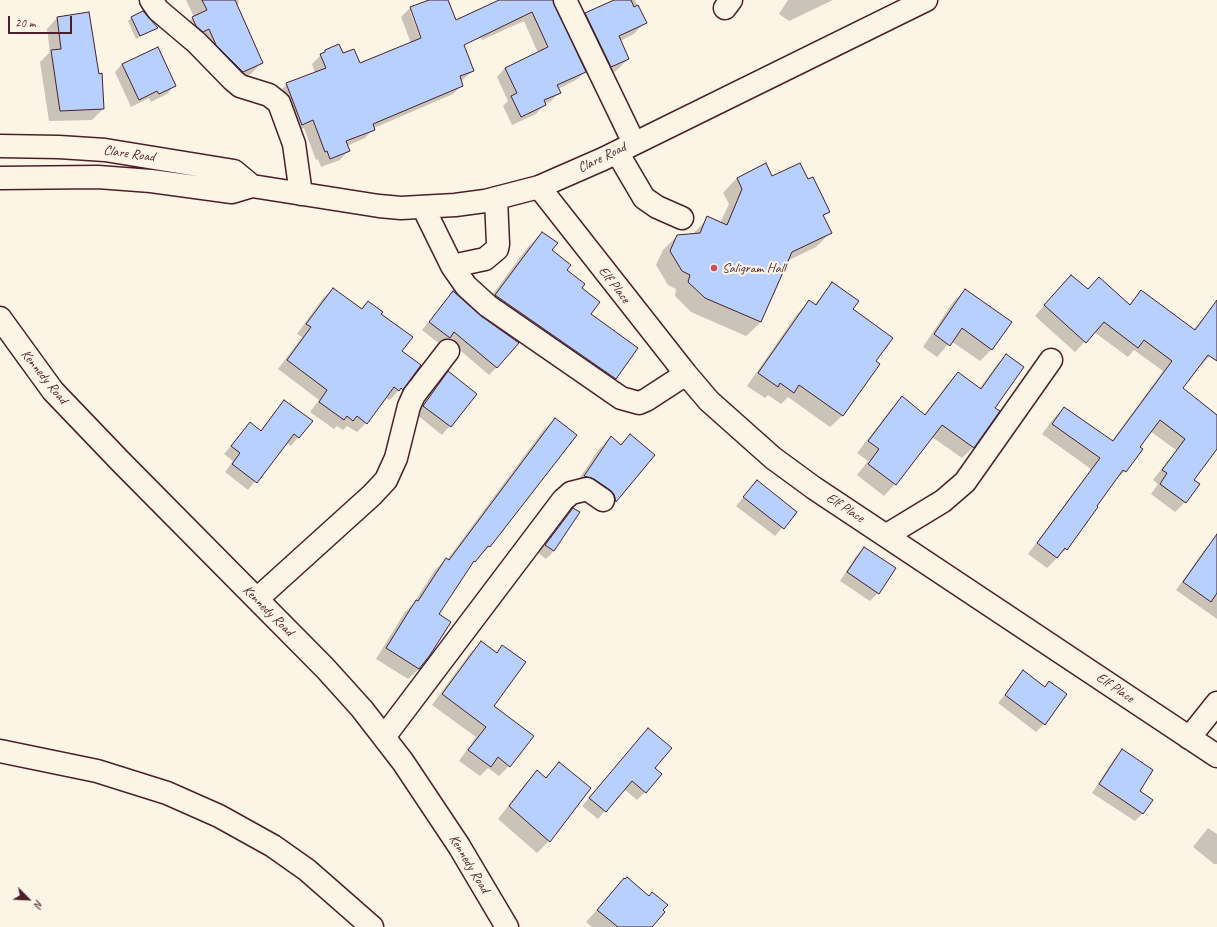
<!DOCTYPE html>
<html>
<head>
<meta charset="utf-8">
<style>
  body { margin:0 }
  #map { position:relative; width:1217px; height:927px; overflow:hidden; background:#fcf5e5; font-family:Caveat,sans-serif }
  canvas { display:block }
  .north { position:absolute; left:8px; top:879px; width:40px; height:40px; -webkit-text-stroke:3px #fcf5e5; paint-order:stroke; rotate:114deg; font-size:11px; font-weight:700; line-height:16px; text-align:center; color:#4a1f2b }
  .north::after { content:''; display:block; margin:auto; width:14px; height:18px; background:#4a1f2b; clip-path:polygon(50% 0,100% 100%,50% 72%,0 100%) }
  .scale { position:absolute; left:8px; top:16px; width:64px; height:18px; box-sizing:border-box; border:2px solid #4a1f2b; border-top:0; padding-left:5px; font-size:12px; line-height:14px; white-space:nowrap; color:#4a1f2b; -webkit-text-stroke:3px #fcf5e5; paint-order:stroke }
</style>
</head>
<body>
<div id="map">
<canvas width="1217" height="927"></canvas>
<div class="north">N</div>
<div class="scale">20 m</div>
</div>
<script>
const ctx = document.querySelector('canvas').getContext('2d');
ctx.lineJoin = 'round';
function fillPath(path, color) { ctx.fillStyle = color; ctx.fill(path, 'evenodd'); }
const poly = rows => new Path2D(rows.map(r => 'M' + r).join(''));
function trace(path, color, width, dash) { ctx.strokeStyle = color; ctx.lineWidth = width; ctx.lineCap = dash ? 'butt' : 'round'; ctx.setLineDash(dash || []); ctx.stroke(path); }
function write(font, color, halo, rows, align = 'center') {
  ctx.font = font + ' Caveat,sans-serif'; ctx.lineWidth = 4; ctx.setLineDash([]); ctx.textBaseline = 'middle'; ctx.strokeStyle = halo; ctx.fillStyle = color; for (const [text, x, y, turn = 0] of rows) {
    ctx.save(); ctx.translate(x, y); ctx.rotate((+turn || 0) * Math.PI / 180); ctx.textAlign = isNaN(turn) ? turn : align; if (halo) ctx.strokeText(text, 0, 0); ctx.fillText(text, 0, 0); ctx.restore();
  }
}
const shadow = poly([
  [186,0,238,0,239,3,236,6,262,62,251,74,231,83,181,29,194,17],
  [431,0,447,0,473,71,461,81,462,85,453,94,374,128,365,138,347,146,348,151,340,160,321,167,318,159,316,160,304,128,293,133,278,93,287,84,315,73,312,64,325,51,342,55,359,64,411,43,401,17,410,8],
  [410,11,412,11,424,42,422,43],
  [502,0,552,0,585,72,576,80,558,89,560,92,551,101,545,104,536,114,512,125,503,106,508,101,497,77,505,68,538,53,524,21,482,40,475,17],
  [616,0,635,0,645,22,634,34,620,41,628,59,616,71,599,79,574,26,586,14],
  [788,0,833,0,789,21,779,14],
  [57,18,98,76,103,109,92,120,49,121,40,62,50,52,47,29],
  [131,18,156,28,136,39,128,21],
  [122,64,174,86,167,94,151,102,149,98,131,107,115,72],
  [772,177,807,181,829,211,823,217,830,233,816,247,787,261,761,322,746,336,691,312,675,296,676,289,668,285,656,265,663,250,677,236,692,235,708,218,720,223,729,204,723,193,737,178],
  [542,233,551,251,580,288,590,314,637,348,615,379,600,393,481,310,527,248],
  [832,284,874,362,878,364,842,416,830,427,788,397,781,404,768,395,765,398,747,386,797,314,809,302,814,305],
  [1061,286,1087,290,1129,305,1141,291,1193,330,1209,312,1217,317,1217,347,1210,356,1200,366,1199,365,1182,388,1217,422,1217,447,1193,480,1185,502,1175,512,1151,494,1158,484,1153,480,1176,450,1150,431,1138,447,1125,471,1114,481,1096,506,1097,507,1066,549,1047,568,1028,554,1091,469,1042,434,1054,418,1064,408,1111,442,1163,371,1134,350,1128,357,1094,332,1075,352,1035,316],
  [333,289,361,309,368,302,380,314,401,352,420,365,392,398,389,400,385,397,366,423,357,432,347,426,343,430,337,426,334,429,310,412,319,400,278,369,302,337,297,334,323,298],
  [965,290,992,349,980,361,951,341,937,357,923,347,953,302],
  [453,292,497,367,489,375,447,339,441,345,422,330],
  [1006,355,994,408,973,447,962,458,932,437,895,484,884,496,857,475,868,461,857,453,891,409,902,398,924,415,947,385,958,373,979,389,995,367],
  [448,372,476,394,442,435,416,414],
  [284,401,311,421,291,446,286,442,248,490,225,472,233,461,224,454,250,423,260,431],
  [555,419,576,435,489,547,468,568,437,615,419,669,408,679,376,659,405,612,413,604,435,570,446,559,447,560,544,429],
  [630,436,653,455,604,513,602,506,573,488,599,449,611,438,620,445],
  [757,481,796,512,775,536,736,506],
  [573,509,554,551,546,559,538,553],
  [1213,542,1217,545,1217,619,1176,590,1205,549],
  [864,548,878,593,870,601,840,581,856,556],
  [481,643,496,654,503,647,493,706,509,766,499,776,488,768,480,776,459,761,476,737,432,705,470,653],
  [1023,672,1044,687,1049,682,1044,724,1036,732,998,703],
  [648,730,654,768,645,792,637,800,624,789,598,819,582,806],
  [1122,751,1138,791,1143,813,1135,821,1092,793,1114,759],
  [559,763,549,841,537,853,498,819,525,784,537,772,545,778],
  [1208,828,1217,834,1217,864,1214,864,1193,847],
  [624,880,651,927,592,927,586,922]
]);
const building = poly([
  [202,0,235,0,263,63,243,72,216,45,209,29,203,32,196,26,192,17,207,10,202,0],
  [429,0,448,0,456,20,499,0,553,0,586,72,557,85,561,93,544,100,546,105,521,117,511,96,517,93,505,68,548,47,532,12,464,45,474,71,460,76,463,86,373,124,375,130,346,141,350,151,330,159,327,151,325,152,313,120,302,125,286,83,326,68,320,54,325,52,325,50,339,44,343,53,354,49,360,63,421,38,410,7,429,0],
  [614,0,631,0,634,7,638,5,647,23,619,36,629,59,611,67,585,13,614,0],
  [143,11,158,28,140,36,131,17,143,11],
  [89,12,99,74,102,73,104,109,60,111,51,50,61,49,57,17,89,12],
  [158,47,176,86,159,94,157,91,139,100,122,64,158,47],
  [766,163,772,176,800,163,808,179,813,177,830,212,823,215,832,233,792,252,761,322,705,298,688,282,690,275,682,271,670,251,677,235,700,233,707,216,727,225,742,189,737,178,766,163],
  [542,232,558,243,552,250,571,265,567,270,585,284,582,288,600,302,591,314,638,348,616,379,495,295,542,232],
  [1071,275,1088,289,1099,277,1130,305,1141,290,1195,330,1217,300,1217,361,1208,355,1183,388,1217,415,1217,449,1194,480,1200,484,1186,503,1160,484,1167,473,1162,470,1185,439,1160,420,1140,447,1143,449,1126,472,1123,470,1097,506,1098,507,1067,550,1065,548,1057,558,1037,543,1100,458,1052,424,1064,407,1113,441,1172,361,1144,340,1138,348,1104,322,1086,343,1044,305,1071,275],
  [832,282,859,301,853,309,893,338,876,361,880,364,843,416,799,385,794,393,780,383,778,387,758,373,809,300,816,305,832,282],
  [333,288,362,309,368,301,383,312,381,314,413,337,402,351,421,365,403,390,401,388,399,391,394,387,367,424,357,416,353,421,347,416,344,420,319,402,327,390,287,360,311,327,306,324,333,288],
  [965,289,1012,322,992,350,962,328,950,346,934,334,965,289],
  [453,291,481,316,519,343,497,368,454,332,450,338,429,322,453,291],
  [1006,354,1024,367,995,408,1000,411,974,448,942,425,896,485,868,464,879,449,868,441,902,396,925,415,958,372,981,389,1006,354],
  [448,371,477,394,451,427,423,406,448,371],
  [284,400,313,421,299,438,294,434,257,483,232,464,240,453,231,446,250,422,261,431,284,400],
  [555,418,577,435,490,547,488,546,475,562,474,561,439,614,451,622,430,655,419,669,386,648,416,600,418,601,446,558,449,560,555,418],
  [630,434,655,455,616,502,614,494,610,490,594,479,584,476,611,436,621,445,630,434],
  [757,480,797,512,784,529,743,497,757,480],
  [573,508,580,512,554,551,545,545,573,508],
  [1217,534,1217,593,1211,602,1183,582,1217,534],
  [864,547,896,568,879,594,847,572,864,547],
  [481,641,497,653,502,645,526,662,494,706,534,736,510,767,498,757,491,767,468,750,486,727,442,694,481,641],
  [1023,670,1045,687,1049,681,1067,694,1045,725,1005,695,1023,670],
  [648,728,672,748,655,768,662,774,646,793,632,781,606,812,589,798,648,728],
  [1122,749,1153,770,1140,791,1153,800,1143,814,1099,784,1122,749],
  [559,762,591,788,550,842,509,806,537,770,546,778,559,762],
  [627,877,649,896,652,892,668,905,663,910,665,912,652,927,618,927,597,910,624,878,625,879,627,877]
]);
const minor = poly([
  [151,0,158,10,197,43,233,80,240,86,269,95,279,103,294,144,301,194],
  [565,0,634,143],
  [725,8,731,0],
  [0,146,59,147,105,150,234,171,252,186],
  [617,152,644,198,657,207,682,218],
  [0,178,98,177,151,181,232,192,252,186,379,206,401,208,455,205,485,201,539,187,603,159,926,0],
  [539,187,686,374,709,401,773,458,814,488,1217,756],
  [423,207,452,266,485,259,497,249,498,244,496,199],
  [452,266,466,286,488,306,621,398,639,403,646,400,686,374],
  [0,318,53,391,122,463,325,668,362,709,403,762,459,846,507,927],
  [887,535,943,501,965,482,1051,360],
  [257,599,372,495,386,480,396,458,409,406,414,395,448,351],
  [384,737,563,500,571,493,587,489,603,500],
  [1189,738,1217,703],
  [0,751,97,771,167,793,219,816,273,846,307,870,372,927]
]);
const markers = [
  [714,268,4,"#d1495b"]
];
const streetNames = [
  ["Clare Road",129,154,8],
  ["Clare Road",602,158,-26],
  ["Elf Place",614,285,52],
  ["Kennedy Road",44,377,51],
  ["Elf Place",845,508,33],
  ["Kennedy Road",268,611,45],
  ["Elf Place",1115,688,34],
  ["Kennedy Road",469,864,59]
];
const poiNames = [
  ["Saligram Hall",722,268]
];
fillPath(shadow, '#0003');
fillPath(building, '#b8d0fe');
trace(building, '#4a1f2b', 1);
trace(minor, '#4a1f2b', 25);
trace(minor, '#fcf5e5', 22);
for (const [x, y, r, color] of markers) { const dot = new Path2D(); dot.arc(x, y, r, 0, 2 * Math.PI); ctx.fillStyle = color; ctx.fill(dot); trace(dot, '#fcf5e5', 1.5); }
write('14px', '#4a1f2b', '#fcf5e5', streetNames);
write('14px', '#4a1f2b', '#fcf5e5', poiNames, 'left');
</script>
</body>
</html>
